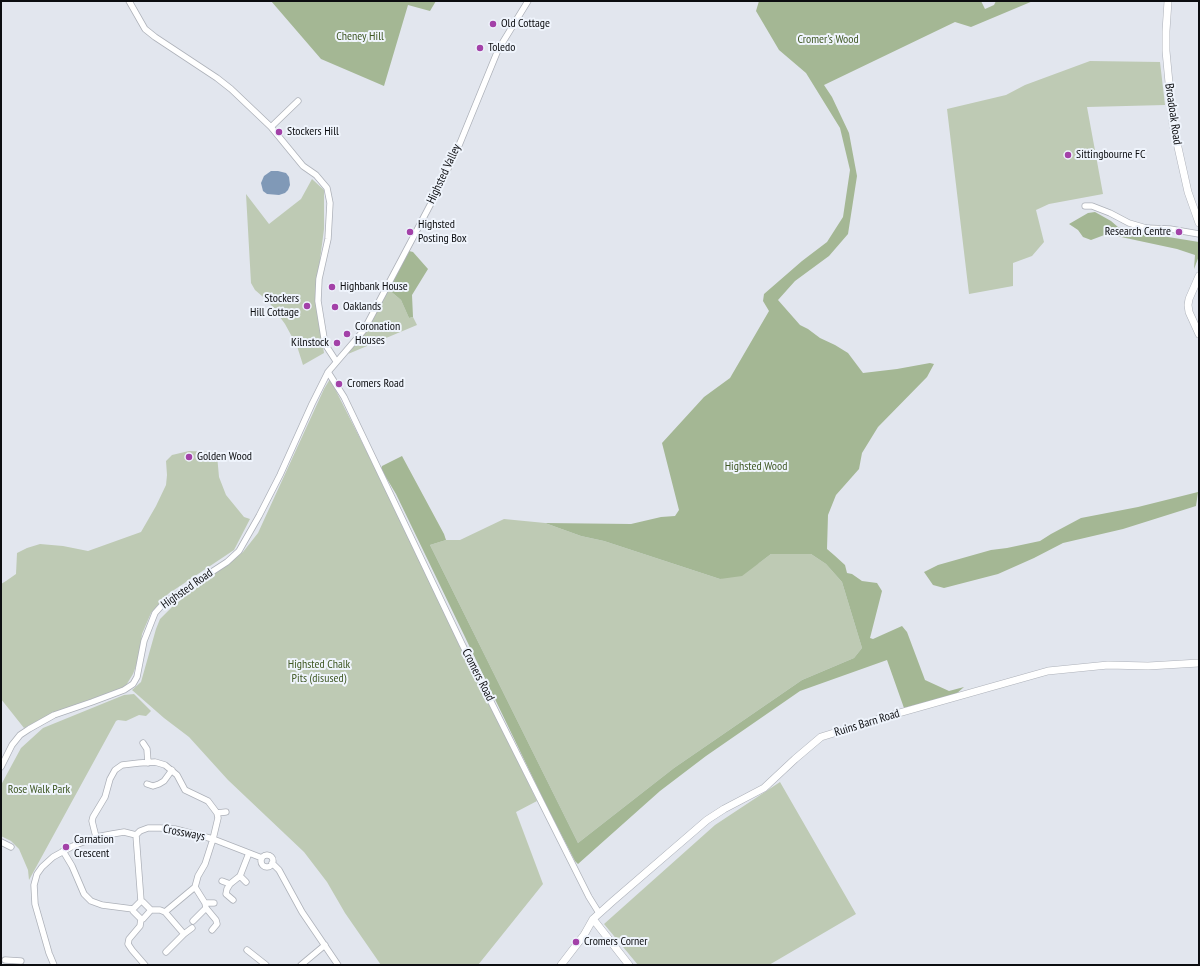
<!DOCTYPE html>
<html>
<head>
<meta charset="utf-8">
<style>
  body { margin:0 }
  #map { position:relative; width:1200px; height:966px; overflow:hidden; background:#e2e6ee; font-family:"PT Sans Narrow",sans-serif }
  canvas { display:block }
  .frame { position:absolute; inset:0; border:2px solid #0c0d10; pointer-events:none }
</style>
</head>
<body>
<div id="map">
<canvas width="1200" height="966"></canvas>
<div class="frame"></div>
</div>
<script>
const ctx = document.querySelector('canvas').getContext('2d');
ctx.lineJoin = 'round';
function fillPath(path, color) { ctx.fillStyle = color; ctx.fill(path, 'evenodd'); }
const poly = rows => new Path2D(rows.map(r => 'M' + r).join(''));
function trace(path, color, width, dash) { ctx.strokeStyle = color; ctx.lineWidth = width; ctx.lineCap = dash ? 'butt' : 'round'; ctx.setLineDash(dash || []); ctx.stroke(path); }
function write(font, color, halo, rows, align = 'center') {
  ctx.font = font + ' "PT Sans Narrow",sans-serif'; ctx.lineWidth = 4; ctx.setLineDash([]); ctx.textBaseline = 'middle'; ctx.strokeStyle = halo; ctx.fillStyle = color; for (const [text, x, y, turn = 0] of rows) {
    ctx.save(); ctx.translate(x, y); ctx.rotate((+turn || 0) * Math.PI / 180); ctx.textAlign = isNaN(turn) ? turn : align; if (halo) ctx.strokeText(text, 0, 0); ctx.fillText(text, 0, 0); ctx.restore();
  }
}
const green = poly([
  [1090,61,1160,62,1165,105,1087,107,1103,194,1049,204,1036,210,1044,242,1032,256,1013,263,1013,286,969,294,947,109,1006,95,1025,85],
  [312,179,324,190,324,229,315,298,324,353,303,365,297,346,285,324,269,302,255,290,251,283,246,194,269,224,301,199],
  [388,289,401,300,409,318,413,317,417,325,348,354,365,331],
  [330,379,376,470,537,801,516,812,543,884,478,965,381,965,345,913,327,882,304,852,228,780,189,737,164,718,132,690,141,682,156,629,160,619,172,607,195,588,243,552,258,533,324,389],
  [189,451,212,452,217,455,219,477,226,495,244,517,250,519,234,550,168,594,151,613,142,634,139,658,133,674,125,687,53,713,24,728,1,699,1,584,6,581,16,574,17,553,27,548,40,544,63,546,88,551,141,532,156,506,166,485,167,475,166,461,172,455],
  [504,519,545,523,581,536,604,541,720,579,759,563,771,554,811,554,826,564,842,582,862,648,854,658,802,680,674,768,578,843,430,545,446,540,460,540],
  [134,694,151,711,146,716,139,715,126,721,118,720,116,721,29,880,28,870,19,849,11,841,1,836,1,785,21,748,43,728,124,695],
  [780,782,856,914,769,965,638,965,604,924,715,825]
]);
const forest = poly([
  [271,1,436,1,430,11,408,5,384,86,321,59],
  [759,1,981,1,985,9,994,5,996,1,1033,1,971,27,955,22,824,85,832,97,849,133,857,176,848,234,829,256,795,281,778,300,800,325,808,329,820,338,835,345,848,353,863,373,897,369,930,363,934,364,927,377,878,427,862,453,859,469,836,495,828,515,827,549,834,555,845,565,847,573,852,574,862,581,877,583,882,591,870,638,873,639,902,626,907,632,925,680,949,691,964,687,956,694,904,708,887,660,800,691,706,756,660,791,578,864,575,861,547,807,396,494,381,469,382,466,402,456,444,534,446,540,430,545,578,843,674,768,802,680,854,658,862,648,842,582,826,564,811,554,771,554,742,576,720,579,604,541,581,536,545,523,631,524,661,517,675,516,679,510,662,443,704,397,730,378,769,311,763,301,764,294,802,261,827,242,843,217,850,170,840,128,806,73,779,50,756,11],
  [1095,212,1111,221,1118,227,1131,231,1199,242,1199,256,1194,269,1195,255,1177,249,1107,234,1091,240,1083,237,1078,230,1069,224,1088,213],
  [409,251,413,252,428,269,412,295,413,317,409,318,401,300,388,289],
  [1198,492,1196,506,1123,529,1063,543,1034,558,998,574,944,588,933,585,924,572,938,565,991,550,1007,548,1040,541,1051,534,1081,518,1138,507]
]);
const water = poly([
  [271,171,278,171,286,173,289,177,290,185,288,190,285,193,279,195,267,194,263,191,261,183,264,176]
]);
const minor = poly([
  [129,1,145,29,155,37,217,78,231,89,271,127,303,166,316,175,327,188,330,203,328,239,319,279,318,301,325,344,336,361],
  [271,127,298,101],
  [1085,206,1092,206,1110,213,1129,223,1146,228,1170,229,1199,234],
  [328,372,344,397,462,644,589,897,599,913],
  [143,743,147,749,148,763],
  [1,767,12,745,20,735,29,729,54,715,92,702,124,690,133,684,137,677,144,641,155,613,164,603,227,562,239,551,259,516,280,475,312,404,328,372,364,330,417,230,438,190,460,143,498,50,528,1],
  [147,784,153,786,159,784,164,781,172,770],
  [217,813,226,812],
  [136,835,141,901],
  [96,837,92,821,93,817,105,797,110,779,115,770,122,765,139,763,155,762,165,765,177,775,185,790,208,801,217,813,218,818,213,839,205,864,198,876,195,887],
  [1,842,11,847],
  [63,851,72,866,84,894,91,901,102,905,133,909,141,901],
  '261 861a6 6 0 1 1 12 0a6 6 0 1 1-12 0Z',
  [272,863,279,870,302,912,338,965],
  [240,876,246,882],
  [222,881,230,884],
  [233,900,226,894,227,889,230,884,240,876,249,853],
  [141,901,143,902,151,910,160,910,165,912,184,934,166,952],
  [205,903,214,903],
  [206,908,216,920,217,924,212,930],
  [133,909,133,911,141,919,143,919,151,910],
  [165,912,195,887],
  [141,919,140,926,129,939,128,944,132,950,145,965],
  [193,921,206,908,205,903,195,887],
  [184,934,192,928],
  [247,950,266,965],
  [5,960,21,961],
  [54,965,49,953,35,904,34,885,37,874,42,867,53,857,73,846,96,837,112,834,124,832,136,835,140,831,148,828,160,828,175,829,213,839,262,858],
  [301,965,325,945]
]);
const tertiary = poly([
  [1168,1,1166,31,1166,51,1173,125,1188,192,1199,223],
  [1199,276,1189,299,1188,305,1189,312,1199,334],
  [593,919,629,965],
  [561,965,584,935,593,919,613,901,707,820,724,809,764,788,795,759,821,737,892,715,1048,671,1108,665,1148,666,1199,663]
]);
const markers = [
  [493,24,4,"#a341a8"],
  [480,48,4,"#a341a8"],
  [279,132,4,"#a341a8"],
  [1068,155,4,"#a341a8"],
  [410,232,4,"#a341a8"],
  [1179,232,4,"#a341a8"],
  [332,287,4,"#a341a8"],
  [307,306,4,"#a341a8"],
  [335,307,4,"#a341a8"],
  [347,334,4,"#a341a8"],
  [337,343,4,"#a341a8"],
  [339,384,4,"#a341a8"],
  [189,457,4,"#a341a8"],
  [66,847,4,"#a341a8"],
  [576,942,4,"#a341a8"]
];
const poiNames = [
  ["Old Cottage",501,24],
  ["Toledo",488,48],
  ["Stockers Hill",287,132],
  ["Sittingbourne FC",1076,155],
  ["Highsted",418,225],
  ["Posting Box",418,239],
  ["Research Centre",1171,232,"right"],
  ["Highbank House",340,287],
  ["Stockers",299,299,"right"],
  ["Hill Cottage",299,313,"right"],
  ["Oaklands",343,307],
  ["Coronation",355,327],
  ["Houses",355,341],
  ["Kilnstock",329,343,"right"],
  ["Cromers Road",347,384],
  ["Golden Wood",197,457],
  ["Carnation",74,840],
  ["Crescent",74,854],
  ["Cromers Corner",584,942]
];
const parkNames = [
  ["Cheney Hill",360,37],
  ["Cromer's Wood",828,40],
  ["Highsted Wood",756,467],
  ["Highsted Chalk",319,665],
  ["Pits (disused)",319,679],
  ["Rose Walk Park",39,790]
];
const streetNames = [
  ["Broadoak Road",1173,114,82],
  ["Highsted Valley",444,174,-65],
  ["Highsted Road",187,589,-35],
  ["Cromers Road",478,675,63],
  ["Ruins Barn Road",867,723,-17],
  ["Crossways",184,833,11]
];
fillPath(green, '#becab4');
fillPath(forest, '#a4b794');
fillPath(water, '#8099b7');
trace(minor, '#adb1b9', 7);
trace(tertiary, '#adb1b9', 8);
trace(minor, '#fff', 5.5);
trace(tertiary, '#fff', 7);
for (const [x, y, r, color] of markers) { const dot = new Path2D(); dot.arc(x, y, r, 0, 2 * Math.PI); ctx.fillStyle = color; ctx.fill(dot); trace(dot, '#eff4fc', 1.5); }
write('12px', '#0c0d10', '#eff4fc', poiNames, 'left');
write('12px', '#405925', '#eff4fc', parkNames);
write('12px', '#0c0d10', '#eff4fc', streetNames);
</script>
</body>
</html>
